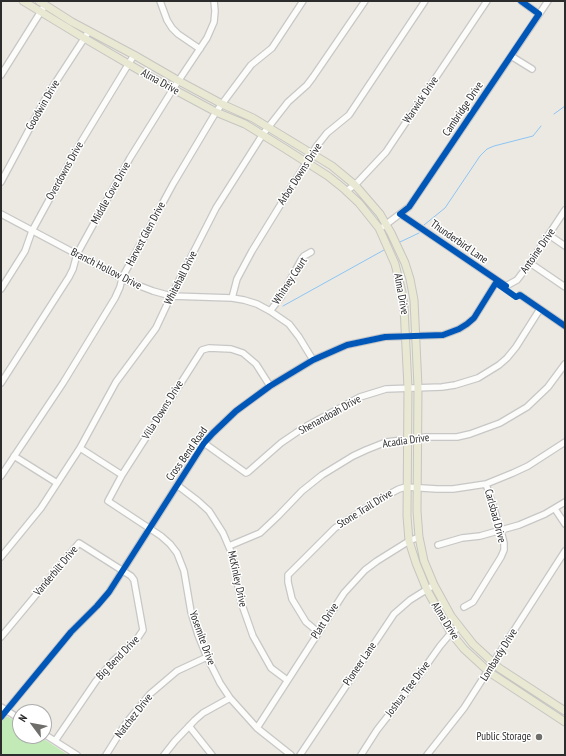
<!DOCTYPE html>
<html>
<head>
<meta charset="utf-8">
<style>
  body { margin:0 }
  #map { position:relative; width:566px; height:756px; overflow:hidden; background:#ebe9e1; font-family:"PT Sans Narrow",sans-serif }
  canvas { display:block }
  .frame { position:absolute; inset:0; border:2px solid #2c2c2c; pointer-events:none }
  .north { position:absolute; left:12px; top:704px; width:40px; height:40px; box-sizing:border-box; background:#fff; border:1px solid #ababab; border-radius:50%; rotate:302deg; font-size:11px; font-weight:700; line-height:16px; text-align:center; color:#2c2c2c }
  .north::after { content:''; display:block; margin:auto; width:14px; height:18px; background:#6f6e6b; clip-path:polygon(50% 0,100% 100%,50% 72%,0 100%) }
</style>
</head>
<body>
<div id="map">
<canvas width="566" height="756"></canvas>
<div class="frame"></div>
<div class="north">N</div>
</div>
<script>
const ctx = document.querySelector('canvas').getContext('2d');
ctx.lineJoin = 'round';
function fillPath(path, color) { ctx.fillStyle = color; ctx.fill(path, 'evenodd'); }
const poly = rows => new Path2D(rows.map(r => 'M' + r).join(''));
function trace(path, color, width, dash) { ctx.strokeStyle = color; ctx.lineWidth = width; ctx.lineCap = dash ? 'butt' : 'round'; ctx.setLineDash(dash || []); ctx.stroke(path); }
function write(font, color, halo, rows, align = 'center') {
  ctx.font = font + ' "PT Sans Narrow",sans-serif'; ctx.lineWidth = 3; ctx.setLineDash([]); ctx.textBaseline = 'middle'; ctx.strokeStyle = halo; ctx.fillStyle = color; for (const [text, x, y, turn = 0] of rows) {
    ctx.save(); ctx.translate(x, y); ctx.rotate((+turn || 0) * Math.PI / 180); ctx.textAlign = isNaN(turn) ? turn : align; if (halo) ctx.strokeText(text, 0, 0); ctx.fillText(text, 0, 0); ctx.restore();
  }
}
const green = poly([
  [5,717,8,717,20,724,20,736,39,736,68,755,1,755,1,723]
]);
const stream = poly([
  [554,114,565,106],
  [424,225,445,208,480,156,487,149,494,146,533,136,541,126],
  [400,242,419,233],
  [283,306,384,250]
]);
const minor = poly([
  [160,1,167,20,172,28,178,34,200,49],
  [521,1,539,14],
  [511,56,532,69],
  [1,75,45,5],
  [1,182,48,94,89,31],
  [346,191,355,185,386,152,487,1],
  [1,214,127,281,153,291,171,296,232,298,244,300,257,304,270,311,289,324,299,337,313,360],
  [400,214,506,286,517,280,530,263,565,210],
  [384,226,409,207,548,1],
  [549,235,565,246],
  [530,263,565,287],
  [1,289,25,251,32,231,78,147,134,55],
  [520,295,565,326],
  [232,298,237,279,252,251,316,147,327,133,349,115,425,1],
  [270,311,281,297,301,260,304,256,311,252],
  [1,383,69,277,73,269,77,254,130,158,173,89,207,38,214,22,215,11,214,1],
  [270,386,256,364,243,353,231,349,209,348,202,350,122,475,108,501,161,536,170,544,177,553,184,571,191,612,198,635,207,657,220,683,230,698,257,728,291,755],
  [204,443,246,473,248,472,281,443,303,428,360,397,386,389,442,387,455,385,478,378,499,365,507,358,516,347,540,309],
  [80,448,122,475],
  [14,456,57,483],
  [1,476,63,383,115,298,120,287,122,278,173,184,216,112,251,65,272,48,303,1],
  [177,485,198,501,209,511,223,533,232,554,241,602,253,636,271,668,287,680],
  [555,509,565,524],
  [438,545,462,538,480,536,519,525,545,514,565,502],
  [229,546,260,533,278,516,302,491,322,475,353,456,366,450,386,442,426,437,457,437,470,434,500,423,527,407,548,387,565,364],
  [1,557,41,508,80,448,116,382,156,328,171,296,216,208,263,134,288,102,307,85,313,77,365,1],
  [464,607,473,602,501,557,504,550,504,543,501,531,486,484],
  [318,632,306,622,292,599,288,582,288,575,335,528,378,500,399,489,406,487,437,489,453,489,486,484,513,473,528,466,565,442],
  [1,637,79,543,131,576,134,580,143,630,137,639,113,661,96,681,55,741],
  [1,707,20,719],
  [1,717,71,632,97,606,109,592,204,443,213,433,236,411,270,386,313,360,347,345,385,337,443,335,459,329,467,324,474,318,497,281],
  [189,726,212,755],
  [257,728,344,593,365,570,377,561,409,541,419,537],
  [44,734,77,755],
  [106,755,126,723,150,694,177,671,207,657],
  [164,755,175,741,195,720,203,713,230,698],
  [300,755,394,614,410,600,434,585],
  [361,755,377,730,416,680,440,646,451,633,459,627],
  [427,755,464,708,565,551]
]);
const major = poly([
  [23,1,84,38,149,76,216,112,245,124,284,148,328,176,343,188,359,203,379,228,395,264,402,292,404,307,408,388,407,516,409,541,416,563,427,590,451,633,464,649,489,672,565,722],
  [39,1,72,22,134,55,179,81,222,104,253,118,332,166,355,185,380,214,391,233,405,263,410,279,414,300,418,387,417,511,419,537,424,561,434,585,451,616,473,644,499,668,565,711]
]);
const cycleway = poly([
  [499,285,516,297,520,295,565,326],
  [506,286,400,214,409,207,539,14,521,1],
  [1,717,71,632,97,606,109,592,204,443,213,433,236,411,270,386,313,360,347,345,385,337,443,335,459,329,467,324,474,318,497,281]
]);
const markers = [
  [539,737,4,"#6f6e6b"]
];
const streetNames = [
  ["Alma Drive",160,82,29],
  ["Warwick Drive",421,100,-56],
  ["Goodwin Drive",43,105,-60],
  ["Cambridge Drive",463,109,-56],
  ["Overdowns Drive",65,171,-61],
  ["Arbor Downs Drive",300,174,-57],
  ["Middle Cove Drive",111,193,-61],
  ["Harvest Glen Drive",146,234,-62],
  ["Thunderbird Lane",459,242,35],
  ["Antoine Drive",538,251,-55],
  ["Branch Hollow Drive",106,269,27],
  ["Whitehall Drive",181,278,-63],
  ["Whitney Court",290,281,-57],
  ["Alma Drive",401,294,80],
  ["Villa Downs Drive",163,410,-58],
  ["Shenandoah Drive",330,415,-29],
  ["Acadia Drive",406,441,-8],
  ["Cross Bend Road",187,454,-55],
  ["Stone Trail Drive",365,509,-32],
  ["Carlsbad Drive",495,516,75],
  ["Vanderbilt Drive",56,571,-50],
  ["McKinley Drive",237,579,78],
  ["Platt Drive",325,621,-57],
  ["Alma Drive",445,621,58],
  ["Yosemite Drive",202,638,70],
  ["Lombardy Drive",499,655,-58],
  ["Big Bend Drive",118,658,-46],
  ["Pioneer Lane",360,664,-56],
  ["Joshua Tree Drive",408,689,-53],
  ["Natchez Drive",134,716,-52]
];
const poiNames = [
  ["Public Storage",531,737]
];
fillPath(green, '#c1eab7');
trace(stream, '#8dc4f4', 1);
trace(minor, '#c8c7c7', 8);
trace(major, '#c6c5c2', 9);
trace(minor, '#fcfcfa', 5.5);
trace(major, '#e9e8d3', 7);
trace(cycleway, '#0057b8', 6);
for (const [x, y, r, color] of markers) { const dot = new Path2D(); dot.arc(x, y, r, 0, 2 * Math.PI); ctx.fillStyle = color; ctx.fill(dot); trace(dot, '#fff', 1.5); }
write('11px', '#2c2c2c', '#fff', streetNames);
write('11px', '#2c2c2c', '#fff', poiNames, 'right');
</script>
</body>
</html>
